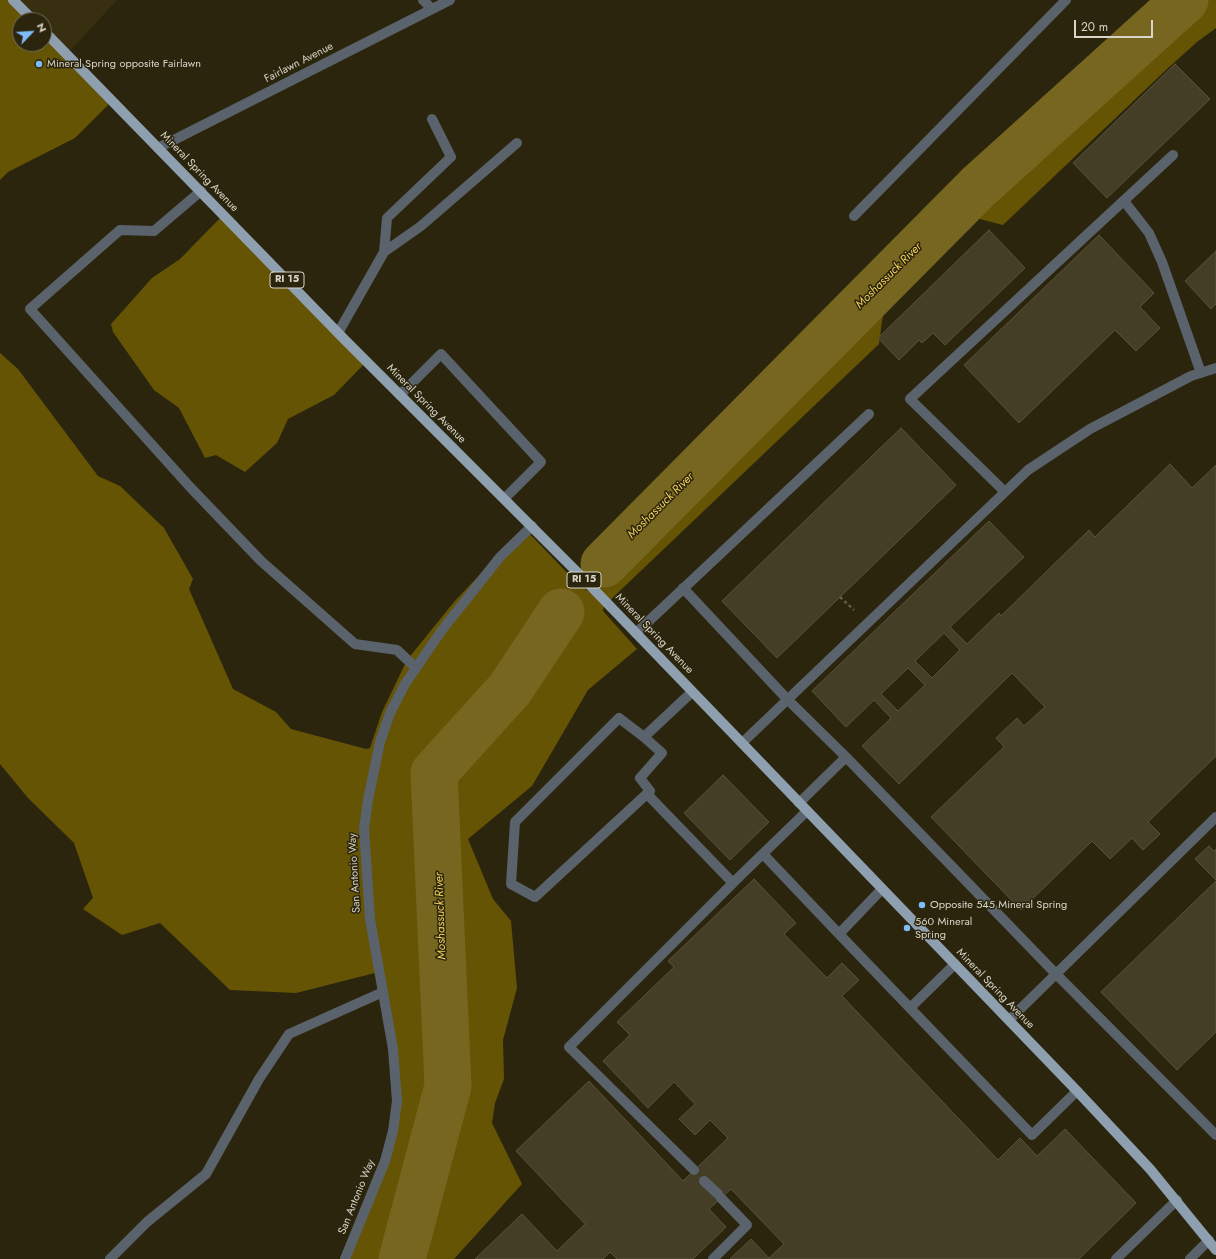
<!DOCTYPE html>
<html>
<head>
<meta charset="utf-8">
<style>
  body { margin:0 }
  #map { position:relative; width:1216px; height:1259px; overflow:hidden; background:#2b250e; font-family:Jost,sans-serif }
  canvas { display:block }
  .north { position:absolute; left:12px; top:12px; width:40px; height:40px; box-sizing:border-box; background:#2b250e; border:1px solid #706b58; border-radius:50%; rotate:65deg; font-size:11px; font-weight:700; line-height:16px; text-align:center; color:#d8d4c7 }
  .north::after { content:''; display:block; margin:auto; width:14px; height:18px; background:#7fbdf9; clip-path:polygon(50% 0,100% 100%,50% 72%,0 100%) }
  .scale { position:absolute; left:1074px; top:20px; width:79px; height:18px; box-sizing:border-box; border:2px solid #d8d4c7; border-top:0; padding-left:5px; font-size:12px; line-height:14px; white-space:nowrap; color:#d8d4c7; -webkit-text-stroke:3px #2b250e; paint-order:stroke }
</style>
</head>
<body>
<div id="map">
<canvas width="1216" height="1259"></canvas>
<div class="north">N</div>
<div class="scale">20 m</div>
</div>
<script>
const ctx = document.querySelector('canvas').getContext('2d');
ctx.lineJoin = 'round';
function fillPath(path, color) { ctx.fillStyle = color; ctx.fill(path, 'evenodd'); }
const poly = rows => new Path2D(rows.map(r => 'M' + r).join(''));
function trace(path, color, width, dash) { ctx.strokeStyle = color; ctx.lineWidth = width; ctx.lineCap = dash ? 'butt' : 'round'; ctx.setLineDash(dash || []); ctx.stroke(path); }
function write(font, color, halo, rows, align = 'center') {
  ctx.font = font + ' Jost,sans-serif'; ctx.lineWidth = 3; ctx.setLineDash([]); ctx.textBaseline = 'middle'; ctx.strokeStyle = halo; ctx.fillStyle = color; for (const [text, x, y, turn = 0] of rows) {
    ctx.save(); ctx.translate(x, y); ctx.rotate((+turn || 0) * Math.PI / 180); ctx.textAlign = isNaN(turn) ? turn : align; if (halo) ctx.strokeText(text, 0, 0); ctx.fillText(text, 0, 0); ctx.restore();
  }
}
const built = poly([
  [17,0,117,0,70,51,44,27,44,20,37,20]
]);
const forest = poly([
  [0,0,17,0,37,20,20,20,20,44,44,44,44,27,112,101,75,138,8,172,0,180],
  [1150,0,1216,0,1216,28,1197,42,1167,69,1003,225,964,215,887,284,879,344,604,606,603,611,637,649,588,690,532,786,468,839,493,899,511,921,517,988,503,1040,504,1079,495,1103,492,1123,522,1184,454,1259,343,1259,394,1127,389,1038,375,973,296,993,230,990,160,923,122,935,83,909,93,898,74,843,28,798,0,764,0,353,18,369,98,476,120,486,164,528,193,579,189,589,233,689,276,712,291,729,366,749,370,748,382,712,407,660,454,602,516,536,527,531,577,583,588,591,636,539,654,525,721,454,717,438,724,411,746,392,933,206],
  [224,214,367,361,334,395,288,419,277,443,245,472,216,455,205,458,179,408,154,390,113,332,111,324,152,278,180,259]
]);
const river = poly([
  [604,564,978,187,1185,0],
  [402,1259,448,1086,434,773,510,689,561,612]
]);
const building = poly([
  [1175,64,1210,99,1107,198,1073,163,1175,64],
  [989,230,1025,268,945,345,933,333,922,343,919,340,899,360,878,338,989,230],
  [1099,235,1154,293,1140,307,1160,328,1136,351,1115,330,1019,423,964,365,1099,235],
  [1216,251,1216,304,1211,309,1185,281,1216,251],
  [901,428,956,485,777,658,722,601,901,428],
  [1170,464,1192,488,1216,465,1216,756,1148,822,1160,834,1143,850,1132,838,1110,859,1092,841,1021,910,931,817,1004,747,996,738,1017,718,1024,726,1045,707,1012,673,899,784,862,746,891,718,874,700,846,727,812,691,989,521,1024,557,950,627,967,644,999,613,1001,616,1089,530,1095,537,1170,464],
  [944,633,960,650,932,678,915,661,944,633],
  [908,668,925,685,898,711,881,694,908,668],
  [723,775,769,822,730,860,684,813,723,775],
  [1209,846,1214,851,1216,849,1216,880,1195,859,1209,846],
  [754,879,796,923,784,934,827,978,842,963,859,980,842,996,998,1160,1020,1138,1037,1156,1065,1129,1136,1203,1079,1259,730,1259,751,1239,769,1258,784,1244,731,1189,709,1209,726,1227,693,1259,617,1259,610,1252,603,1259,475,1259,522,1214,557,1251,585,1224,516,1151,589,1081,683,1181,728,1138,710,1120,695,1135,679,1119,695,1104,674,1082,648,1108,603,1061,630,1035,617,1022,674,967,668,961,754,879],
  [1216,881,1216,1032,1177,1070,1101,992,1216,881]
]);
const path = poly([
  [840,597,854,610]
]);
const lane = poly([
  [201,191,154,231,120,230,30,309,190,487,261,561,355,644,397,650,416,668],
  [1124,201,1149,233,1162,262,1201,373],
  [854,216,1066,0],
  [384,252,421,226,517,143],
  [338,333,384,252,387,218,451,157,432,119],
  [400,395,441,354,541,462,504,499],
  [1005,492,910,399,1173,155],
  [683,588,787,699,846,757,799,803],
  [636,633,869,414],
  [644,737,662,753,640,778,650,791,535,897,511,884,515,822,619,718,644,737,692,692],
  [742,743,1028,470,1090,429,1191,376,1216,368],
  [846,757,1056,974,1009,1020],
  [647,794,733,883],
  [1216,817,1056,974,1216,1135],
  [763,854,839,934,882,889],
  [839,934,910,1008,955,964],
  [910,1008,1032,1135,1077,1091],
  [694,1170,569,1047,741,875,807,811],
  [704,1181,718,1194],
  [110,1259,147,1222,206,1174,259,1079,289,1034,383,992],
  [713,1259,747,1225,721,1198],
  [1116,1259,1177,1200],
  [1190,1259,1209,1240]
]);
const street = poly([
  [423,0,432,9],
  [158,148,450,0],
  [345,1259,385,1161,393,1131,397,1101,393,1049,370,919,364,829,368,800,380,742,390,713,405,684,442,630,500,557,532,526]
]);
const primary = poly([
  [13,0,33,20],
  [44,31,343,338,583,578,1077,1091,1150,1169,1216,1250]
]);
const markers = [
  [39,64,4,"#7fbdf9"],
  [922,905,4,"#7fbdf9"],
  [907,928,4,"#7fbdf9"]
];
const shields = [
  [287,280,34],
  [584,580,34]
];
const shieldNames = [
  ["RI 15",287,280],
  ["RI 15",584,580]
];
const streetNames = [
  ["Fairlawn Avenue",299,63,-27],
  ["Mineral Spring Avenue",199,172,46],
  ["Mineral Spring Avenue",426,404,45],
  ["Mineral Spring Avenue",654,634,46],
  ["San Antonio Way",355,873,-93],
  ["Mineral Spring Avenue",995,989,46],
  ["San Antonio Way",357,1197,-68]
];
const poiNames = [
  ["Mineral Spring opposite Fairlawn",47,64],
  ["Opposite 545 Mineral Spring",930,905],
  ["560 Mineral",915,922],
  ["Spring",915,935]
];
const waterNames = [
  ["Moshassuck River",889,276,-45],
  ["Moshassuck River",661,506,-45],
  ["Moshassuck River",441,916,-92]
];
fillPath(built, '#372f10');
fillPath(forest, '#655404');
trace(river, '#77661f', 47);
fillPath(building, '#453e27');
trace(building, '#5a533b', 1);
trace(path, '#655f4c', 2.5, [3, 3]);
trace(lane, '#5a626b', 10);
trace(street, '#5a626b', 10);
trace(primary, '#8e9fb0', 10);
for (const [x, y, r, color] of markers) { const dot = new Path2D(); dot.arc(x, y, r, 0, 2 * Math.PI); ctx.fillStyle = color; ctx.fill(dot); trace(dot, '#2b250e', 1.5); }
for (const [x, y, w] of shields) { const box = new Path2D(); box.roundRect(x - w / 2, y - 8, w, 16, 3); ctx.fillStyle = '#2b250e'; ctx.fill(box); trace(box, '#d8d4c7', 1); }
write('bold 10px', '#d8d4c7', null, shieldNames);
write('11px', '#d8d4c7', '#2b250e', streetNames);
write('11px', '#d8d4c7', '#2b250e', poiNames, 'left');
write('italic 12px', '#f1d158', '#2b250e', waterNames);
</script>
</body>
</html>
